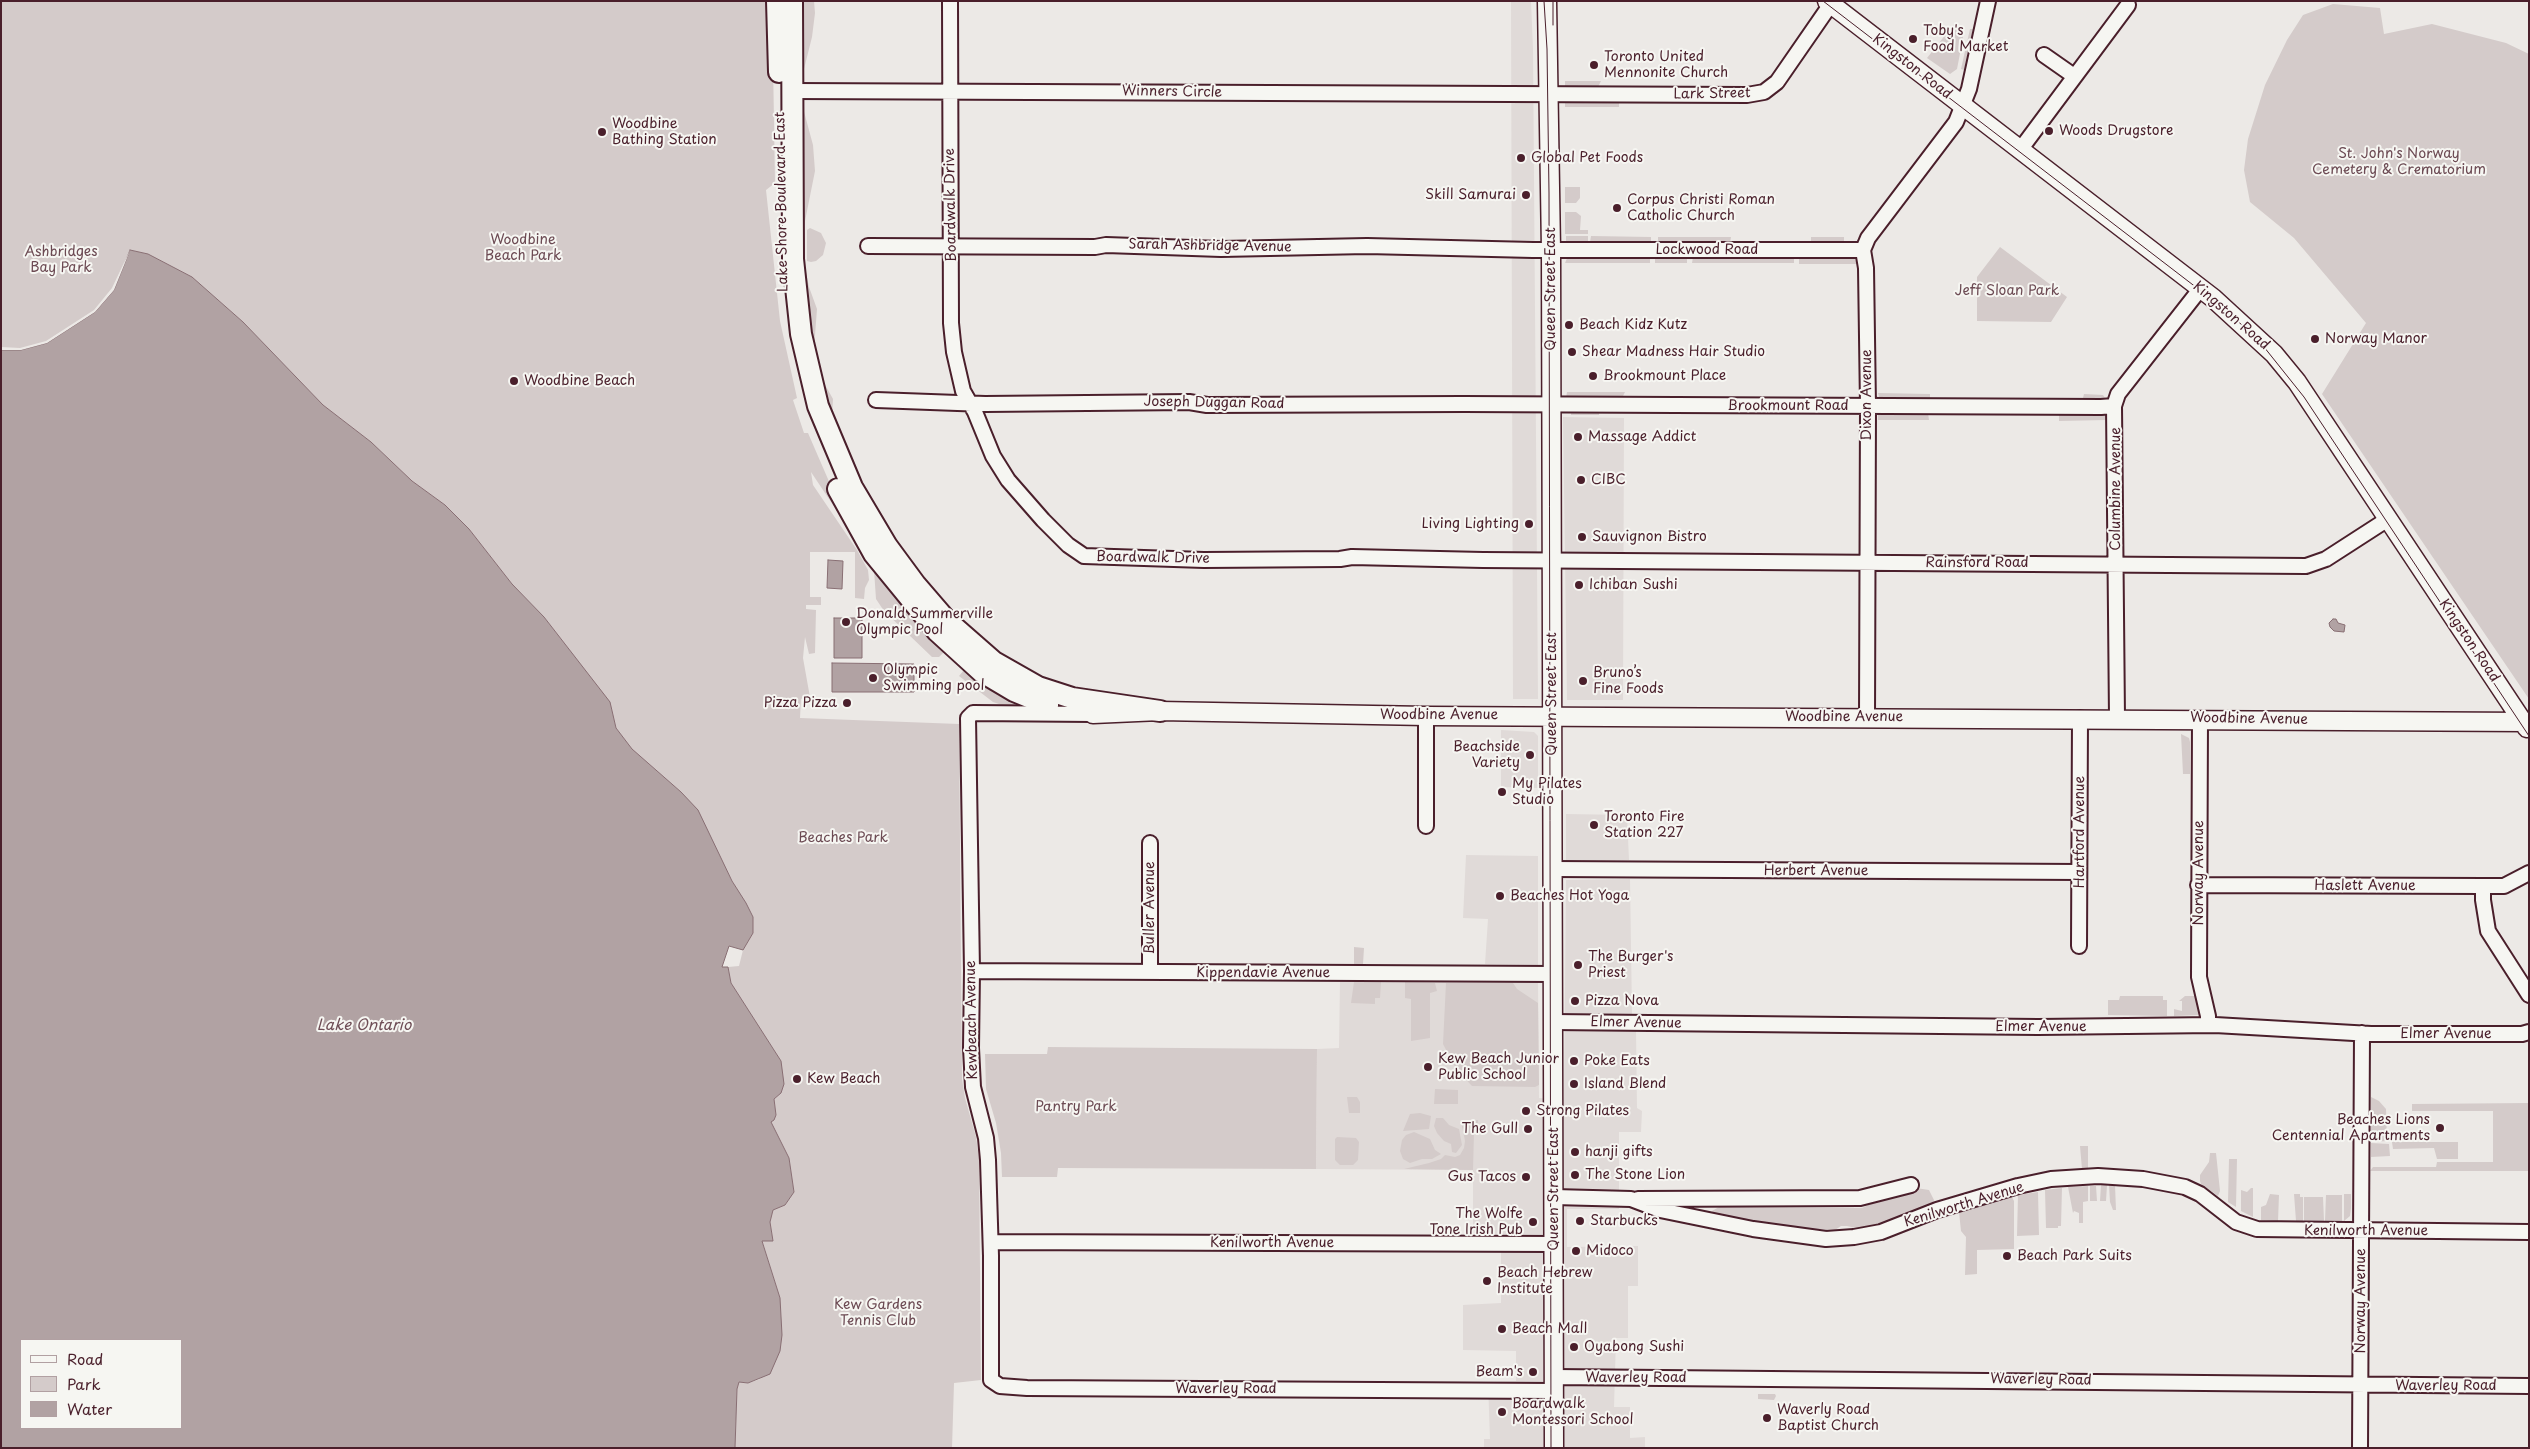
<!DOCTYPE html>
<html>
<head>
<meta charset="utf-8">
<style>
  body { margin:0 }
  #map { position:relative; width:2530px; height:1449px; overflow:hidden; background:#ece9e6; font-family:"Playpen Sans",sans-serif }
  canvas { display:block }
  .frame { position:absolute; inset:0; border:2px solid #4a1f2b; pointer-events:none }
  .legend { position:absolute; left:20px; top:1339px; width:162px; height:90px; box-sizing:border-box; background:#f6f6f2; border:1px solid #b1a0a2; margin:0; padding:6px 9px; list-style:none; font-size:15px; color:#4a1f2b }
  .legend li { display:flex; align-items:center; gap:10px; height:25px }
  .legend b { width:25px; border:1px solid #b1a0a2 }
</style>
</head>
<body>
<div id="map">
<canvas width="2530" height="1449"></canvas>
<div class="frame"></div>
<ul class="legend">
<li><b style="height:6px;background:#f6f6f2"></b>Road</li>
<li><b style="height:14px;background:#d4cbca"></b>Park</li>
<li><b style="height:14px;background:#b1a2a3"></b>Water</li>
</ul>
</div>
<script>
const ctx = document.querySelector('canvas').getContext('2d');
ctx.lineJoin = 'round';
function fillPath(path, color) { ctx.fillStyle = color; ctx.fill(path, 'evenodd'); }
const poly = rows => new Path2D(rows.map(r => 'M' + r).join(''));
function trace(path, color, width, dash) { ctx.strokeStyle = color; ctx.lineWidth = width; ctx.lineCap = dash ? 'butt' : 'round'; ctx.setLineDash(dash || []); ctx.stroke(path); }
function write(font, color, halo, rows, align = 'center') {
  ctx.font = font + ' "Playpen Sans",sans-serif'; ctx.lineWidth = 4; ctx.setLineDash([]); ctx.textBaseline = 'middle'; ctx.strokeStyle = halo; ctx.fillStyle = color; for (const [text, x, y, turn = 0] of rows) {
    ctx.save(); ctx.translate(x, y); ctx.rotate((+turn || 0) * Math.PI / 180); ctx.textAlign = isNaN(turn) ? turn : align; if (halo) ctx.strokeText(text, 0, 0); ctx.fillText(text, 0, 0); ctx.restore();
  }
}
const built = poly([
  [1511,1,1531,1,1533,49,1538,699,1513,699],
  [1563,417,1624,418,1623,700,1567,700],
  [1501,730,1534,732,1538,736,1538,788,1501,787],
  [1566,814,1627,815,1629,860,1566,861],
  [1466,855,1538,856,1538,965,1485,964,1488,919,1463,918],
  [1630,879,1632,1014,1636,1031,1637,1108,1642,1111,1641,1132,1619,1132,1619,1209,1567,1209,1567,1247,1638,1246,1638,1286,1628,1286,1628,1338,1616,1338,1614,1407,1630,1407,1630,1438,1645,1437,1645,1448,1484,1448,1484,1439,1490,1439,1488,1382,1516,1381,1516,1351,1463,1350,1463,1305,1501,1303,1501,1235,1473,1233,1473,1170,1316,1169,1317,1049,1339,1048,1340,982,1538,982,1539,1098,1564,1100,1566,880]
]);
const green = poly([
  [1,1,772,1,775,183,766,190,780,321,797,398,793,400,804,433,808,433,834,493,944,652,939,657,932,657,884,611,876,599,874,570,871,562,811,472,813,485,857,550,868,570,869,580,865,588,864,599,855,598,855,552,810,552,810,597,821,597,821,605,806,605,806,609,816,610,815,653,809,654,805,637,803,658,811,703,805,704,801,698,800,718,959,724,962,1079,965,1098,976,1137,979,1158,981,1380,954,1383,952,1448,735,1448,737,1389,739,1382,748,1383,760,1379,780,1298,762,1240,773,1241,770,1222,773,1210,785,1205,794,1192,789,1158,770,1121,776,1115,774,1099,781,1093,781,1061,731,983,728,967,739,966,743,950,753,933,753,917,681,792,632,750,616,728,609,702,544,617,512,584,469,529,445,505,412,481,371,442,323,405,243,322,192,277,148,254,130,250,114,290,95,312,47,343,21,350,1,350],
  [802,1,814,1,815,13,812,37,802,77],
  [2333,4,2380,8,2384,34,2432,24,2506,43,2529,54,2529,699,2322,394,2366,323,2294,238,2250,202,2244,170,2248,139,2265,85,2287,40,2303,15],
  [1954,24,1962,30,1963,38,1957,69,1950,74,1927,58],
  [1970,29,1973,29,1964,70,1961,69],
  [1565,81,1601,81,1598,87,1567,87,1565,86],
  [1570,101,1619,102,1619,107,1565,107,1565,103],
  [803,108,813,145,815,171,804,226,804,262,809,287,817,309,814,348,819,374,833,399,832,416,816,369,802,288,801,114],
  [1565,187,1580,187,1580,198,1576,203,1565,203],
  [1565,212,1576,212,1581,216,1580,230,1588,230,1588,234,1565,234],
  [810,228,821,233,826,243,823,255,816,261,811,262,807,261,807,230],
  [1566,236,1588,236,1588,242,1568,242,1566,241],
  [1591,236,1651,237,1651,243,1590,242],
  [1658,237,1731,237,1730,243,1658,243],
  [1811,237,1844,237,1844,244,1811,244],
  [2000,247,2067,297,2051,322,1977,321,1977,277],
  [1568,256,1650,257,1650,263,1565,263],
  [1655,257,1687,257,1687,263,1655,263],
  [1693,257,1794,258,1794,263,1692,263],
  [1799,257,1854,258,1858,264,1799,264],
  [1567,392,1625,392,1622,398,1566,398],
  [1878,393,1930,394,1930,399,1880,400],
  [2084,394,2103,395,2105,398,2082,402],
  [1571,412,1599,412,1599,415,1571,415],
  [1883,412,1928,413,1929,420,1878,420,1878,414],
  [2059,413,2100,413,2106,416,2106,420,2059,421],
  [964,670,991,686,1031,707,1002,705,993,702,959,676],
  [2181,734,2189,738,2190,742,2190,774,2183,774],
  [1354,947,1364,948,1363,964,1354,964],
  [1354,982,1381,982,1380,998,1375,998,1375,1004,1351,1003],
  [1405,982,1435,983,1437,991,1430,993,1430,1038,1411,1041,1411,999,1405,998],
  [1446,983,1513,983,1517,989,1538,1003,1539,1085,1535,1087,1472,1086,1456,1069,1443,1044],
  [2120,996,2163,996,2163,1000,2167,1000,2167,1016,2108,1015,2108,1000,2119,1000],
  [2185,996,2197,996,2200,1012,2198,1015,2174,1016,2174,1009,2182,1011,2182,1001,2179,1001],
  [1048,1047,1317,1049,1316,1169,1058,1168,1057,1177,1002,1177,1001,1153,996,1123,986,1089,985,1054,1047,1054],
  [1435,1089,1458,1090,1458,1104,1434,1104],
  [1347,1097,1357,1097,1360,1102,1360,1113,1349,1113],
  [2371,1097,2379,1101,2386,1109,2387,1141,2371,1142],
  [2529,1103,2529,1171,2370,1171,2373,1167,2436,1167,2437,1162,2493,1162,2493,1111,2412,1111,2412,1104],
  [1420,1113,1431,1116,1429,1129,1403,1131,1410,1114],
  [1436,1118,1443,1118,1449,1125,1459,1129,1462,1145,1456,1153,1452,1152,1451,1144,1444,1141,1437,1133,1434,1126],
  [1478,1120,1478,1133,1474,1133,1473,1170,1404,1169,1429,1163,1441,1159,1445,1155,1455,1157,1460,1155,1464,1148,1465,1141,1462,1126,1467,1121],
  [1414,1132,1430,1139,1435,1150,1441,1154,1432,1159,1422,1159,1410,1163,1403,1159,1400,1151,1402,1140,1406,1135],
  [1337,1137,1356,1138,1359,1142,1358,1160,1353,1165,1340,1165,1335,1160,1335,1139],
  [2392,1142,2458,1142,2458,1159,2437,1159,2434,1148,2393,1149],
  [2371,1143,2389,1144,2390,1156,2371,1157],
  [2080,1146,2088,1146,2088,1168,2082,1169],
  [2210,1153,2216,1153,2220,1191,2218,1196,2201,1184,2200,1181,2200,1175,2209,1162],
  [2229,1159,2237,1159,2236,1207,2228,1202],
  [2101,1185,2107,1185,2106,1201,2100,1201],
  [2109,1185,2115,1185,2116,1210,2113,1210,2110,1202],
  [2088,1186,2088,1201,2083,1202,2083,1223,2079,1223,2079,1213,2074,1211,2073,1213,2068,1187],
  [2090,1186,2096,1186,2097,1201,2090,1201],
  [1916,1188,1929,1190,1934,1200,1933,1203,1877,1225,1860,1229,1847,1226,1841,1226,1835,1230,1787,1228,1715,1216,1712,1211,1719,1207,1862,1208,1891,1194],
  [2062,1188,2061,1226,2058,1226,2058,1228,2046,1228,2045,1190],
  [2251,1188,2253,1188,2253,1217,2241,1211,2241,1190,2247,1192],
  [2038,1192,2039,1235,2017,1236,2018,1195],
  [2270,1194,2279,1195,2278,1221,2261,1220,2261,1207,2266,1205],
  [2294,1194,2300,1194,2300,1197,2303,1197,2303,1221,2296,1221],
  [2344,1194,2351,1194,2351,1208,2350,1216,2344,1221],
  [2326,1195,2342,1195,2342,1221,2325,1221],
  [2012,1197,2014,1201,2014,1249,1977,1250,1977,1274,1965,1275,1966,1237,1961,1231,1959,1212,1975,1205],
  [2304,1197,2323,1197,2324,1221,2304,1221],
  [1758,1394,1775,1394,1776,1396,1774,1400,1758,1399]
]);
const water = poly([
  [130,250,148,254,192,277,243,322,323,405,371,442,412,481,445,505,469,529,512,584,544,617,610,702,616,728,632,749,681,792,698,810,732,881,746,903,753,917,753,933,743,950,729,946,722,967,728,967,731,983,781,1061,784,1084,781,1093,774,1099,776,1115,774,1120,771,1122,789,1158,794,1192,785,1205,773,1210,770,1222,773,1241,762,1241,780,1298,782,1335,780,1351,770,1374,748,1383,739,1382,737,1389,735,1448,1,1448,1,350,21,350,47,343,95,312,114,290,130,250],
  [21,1340,181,1340,181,1428,21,1428,21,1340],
  [828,560,843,561,842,589,827,588,828,560],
  [834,618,862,618,862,658,834,658,834,618],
  [2333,619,2336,619,2338,623,2345,625,2344,632,2334,631,2330,627,2329,623,2333,619],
  [832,663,914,664,914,692,832,692,832,663]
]);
const pier = poly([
  [131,248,114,290,95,312,47,343,21,350,1,350,1,347,20,348,46,341,94,310,112,288]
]);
const minor = poly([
  [950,1,951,323,954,352,963,391,975,412,993,456,1008,480,1043,520,1068,545,1084,556,1204,560,1340,559,1352,557,1483,560,2306,566,2326,559,2388,519],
  [2044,55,2074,76],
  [793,91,1747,95,1764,92,1777,82,1833,1],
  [2020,150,2128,5],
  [868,246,1095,247,1106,245,1221,249,1367,246,1533,250,1863,250],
  [876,400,985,404,1189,402,1207,405,1463,404,2101,407,2114,406],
  [1093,714,973,713,968,718,972,971,971,1048,973,1087,986,1138,988,1160,991,1256,991,1380,1000,1386,1027,1388,1554,1391],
  [1426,716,1426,826],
  [1867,717,1868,406,1866,268,1863,250,1868,238,1956,122,1969,89,1988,1],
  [2117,718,2114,406,2118,394,2201,288],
  [2200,719,2199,977,2208,1016,2208,1025],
  [1150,843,1150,972],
  [1553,869,2079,872],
  [2198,885,2483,886,2504,886,2529,873],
  [2483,886,2483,900,2488,931,2529,995],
  [2079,946,2080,718],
  [972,971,1553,974],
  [1553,1022,2038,1027,2215,1025,2371,1034,2522,1034,2529,1032],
  [1554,1197,1631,1199,1660,1210,1753,1229,1826,1239,1854,1237,1881,1232,1937,1210,2018,1186,2051,1179,2098,1176,2143,1179,2185,1187,2200,1194,2236,1222,2257,1229,2529,1232],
  [1638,1199,1860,1198,1911,1185],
  [991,1242,1554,1244],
  [1554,1377,2529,1386],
  [2360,1448,2362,1033]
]);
const major = poly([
  [1547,1,1551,250,1554,1448],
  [1827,1,2213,298,2274,354,2297,382,2527,728],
  [1093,714,1160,711,1426,716,2529,722]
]);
const highway = poly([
  [777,1,779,72],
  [792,1,793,259,801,334,818,406,852,487,887,546,915,584,946,620,994,662,1038,687,1072,698,1160,711],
  [838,489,874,554,937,631,982,672,1014,691,1048,705]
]);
const tram = poly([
  [1544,1,1547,49,1549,193,1551,1448],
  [1823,1,2227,311,2260,342,2304,397,2529,736],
  [1553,25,1553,1]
]);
const markers = [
  [1913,39,5,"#4a1f2b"],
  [1594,65,5,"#4a1f2b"],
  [2049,131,5,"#4a1f2b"],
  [602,132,5,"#4a1f2b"],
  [1521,158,5,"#4a1f2b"],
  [1526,195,5,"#4a1f2b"],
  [1617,208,5,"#4a1f2b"],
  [1569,325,5,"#4a1f2b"],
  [2315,339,5,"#4a1f2b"],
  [1572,352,5,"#4a1f2b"],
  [1593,376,5,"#4a1f2b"],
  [514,381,5,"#4a1f2b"],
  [1578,437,5,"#4a1f2b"],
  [1581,480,5,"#4a1f2b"],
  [1529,524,5,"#4a1f2b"],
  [1582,537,5,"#4a1f2b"],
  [1579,585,5,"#4a1f2b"],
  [846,622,5,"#4a1f2b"],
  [873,678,5,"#4a1f2b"],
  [1583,681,5,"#4a1f2b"],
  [847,703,5,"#4a1f2b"],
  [1530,755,5,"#4a1f2b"],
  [1502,792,5,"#4a1f2b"],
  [1594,825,5,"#4a1f2b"],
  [1500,896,5,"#4a1f2b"],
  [1578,965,5,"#4a1f2b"],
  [1575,1001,5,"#4a1f2b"],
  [1574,1061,5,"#4a1f2b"],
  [1428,1067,5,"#4a1f2b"],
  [797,1079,5,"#4a1f2b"],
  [1574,1084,5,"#4a1f2b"],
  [1526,1111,5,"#4a1f2b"],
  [2440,1128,5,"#4a1f2b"],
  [1528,1129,5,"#4a1f2b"],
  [1575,1152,5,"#4a1f2b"],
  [1575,1175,5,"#4a1f2b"],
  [1526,1177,5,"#4a1f2b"],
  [1580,1221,5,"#4a1f2b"],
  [1533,1222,5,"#4a1f2b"],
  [1576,1251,5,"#4a1f2b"],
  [2007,1256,5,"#4a1f2b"],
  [1487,1281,5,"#4a1f2b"],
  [1502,1329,5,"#4a1f2b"],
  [1574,1347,5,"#4a1f2b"],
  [1533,1372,5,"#4a1f2b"],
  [1502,1412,5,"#4a1f2b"],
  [1767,1418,5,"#4a1f2b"]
];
const poiNames = [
  ["Toby's",1923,31],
  ["Food Market",1923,47],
  ["Toronto United",1604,57],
  ["Mennonite Church",1604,73],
  ["Woodbine",612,124],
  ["Bathing Station",612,140],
  ["Woods Drugstore",2059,131],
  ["Global Pet Foods",1531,158],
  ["Skill Samurai",1516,195,"right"],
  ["Corpus Christi Roman",1627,200],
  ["Catholic Church",1627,216],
  ["Beach Kidz Kutz",1579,325],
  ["Norway Manor",2325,339],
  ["Shear Madness Hair Studio",1582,352],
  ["Brookmount Place",1603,376],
  ["Woodbine Beach",524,381],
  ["Massage Addict",1588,437],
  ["CIBC",1591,480],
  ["Living Lighting",1519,524,"right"],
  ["Sauvignon Bistro",1592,537],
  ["Ichiban Sushi",1589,585],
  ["Donald Summerville",856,614],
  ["Olympic Pool",856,630],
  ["Olympic",883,670],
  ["Swimming pool",883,686],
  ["Bruno’s",1593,673],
  ["Fine Foods",1593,689],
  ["Pizza Pizza",837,703,"right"],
  ["Beachside",1520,747,"right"],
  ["Variety",1520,763,"right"],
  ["My Pilates",1512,784],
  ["Studio",1512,800],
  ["Toronto Fire",1604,817],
  ["Station 227",1604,833],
  ["Beaches Hot Yoga",1510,896],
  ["The Burger's",1588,957],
  ["Priest",1588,973],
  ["Pizza Nova",1585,1001],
  ["Kew Beach Junior",1438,1059],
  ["Public School",1438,1075],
  ["Poke Eats",1584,1061],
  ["Kew Beach",807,1079],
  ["Island Blend",1584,1084],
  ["Strong Pilates",1536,1111],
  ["Beaches Lions",2430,1120,"right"],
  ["Centennial Apartments",2430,1136,"right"],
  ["The Gull",1518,1129,"right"],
  ["hanji gifts",1585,1152],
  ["The Stone Lion",1585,1175],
  ["Gus Tacos",1516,1177,"right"],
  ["The Wolfe",1523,1214,"right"],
  ["Tone Irish Pub",1523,1230,"right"],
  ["Starbucks",1590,1221],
  ["Midoco",1586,1251],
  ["Beach Park Suits",2017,1256],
  ["Beach Hebrew",1497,1273],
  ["Institute",1497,1289],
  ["Beach Mall",1512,1329],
  ["Oyabong Sushi",1584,1347],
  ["Beam's",1523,1372,"right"],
  ["Boardwalk",1512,1404],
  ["Montessori School",1512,1420],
  ["Waverly Road",1777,1410],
  ["Baptist Church",1777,1426]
];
const streetNames = [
  ["Kingston Road",1912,67,38],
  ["Winners Circle",1172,92,1],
  ["Lark Street",1712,94,-1],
  ["Lake Shore Boulevard East",782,202,-91],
  ["Boardwalk Drive",951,205,-91],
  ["Sarah Ashbridge Avenue",1210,246,1],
  ["Lockwood Road",1707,250],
  ["Queen Street East",1551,289,-90],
  ["Kingston Road",2231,316,41],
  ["Dixon Avenue",1867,395,-90],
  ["Joseph Duggan Road",1214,403,1],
  ["Brookmount Road",1788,406],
  ["Columbine Avenue",2116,489,-90],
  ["Boardwalk Drive",1153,558,1],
  ["Rainsford Road",1977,563],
  ["Kingston Road",2469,641,56],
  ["Queen Street East",1552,694,-90],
  ["Woodbine Avenue",1439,715],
  ["Woodbine Avenue",1844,717],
  ["Woodbine Avenue",2249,719,1],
  ["Hartford Avenue",2080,832,-90],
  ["Herbert Avenue",1816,871],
  ["Norway Avenue",2199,873,-90],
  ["Haslett Avenue",2365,886],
  ["Buller Avenue",1150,908,-90],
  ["Kippendavie Avenue",1263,973],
  ["Kewbeach Avenue",972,1020,-91],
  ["Elmer Avenue",1636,1023,1],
  ["Elmer Avenue",2041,1027],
  ["Elmer Avenue",2446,1034],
  ["Queen Street East",1554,1189,-90],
  ["Kenilworth Avenue",1964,1205,-17],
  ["Kenilworth Avenue",2366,1231],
  ["Kenilworth Avenue",1272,1243],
  ["Norway Avenue",2361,1301,-90],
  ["Waverley Road",1636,1378],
  ["Waverley Road",2041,1380,1],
  ["Waverley Road",2446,1386],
  ["Waverley Road",1226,1389]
];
const parkNames = [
  ["St. John's Norway",2399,154],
  ["Cemetery & Crematorium",2399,170],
  ["Woodbine",523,240],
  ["Beach Park",523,256],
  ["Ashbridges",61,252],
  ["Bay Park",61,268],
  ["Jeff Sloan Park",2007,291],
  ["Beaches Park",843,838],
  ["Pantry Park",1076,1107],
  ["Kew Gardens",878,1305],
  ["Tennis Club",878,1321]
];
const waterNames = [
  ["Lake Ontario",364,1026]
];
fillPath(built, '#e0dad8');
fillPath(green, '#d4cbca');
fillPath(water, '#b1a2a3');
trace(water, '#886e73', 1);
fillPath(pier, '#ece9e6');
trace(minor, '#4a1f2b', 18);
trace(major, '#4a1f2b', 21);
trace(highway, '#4a1f2b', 24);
trace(minor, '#f6f6f2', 14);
trace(major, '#f6f6f2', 18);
trace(highway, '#f6f6f2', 20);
trace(tram, '#4a1f2b', 1);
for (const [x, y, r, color] of markers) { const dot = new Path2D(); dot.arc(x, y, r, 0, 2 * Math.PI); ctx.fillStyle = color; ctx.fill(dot); trace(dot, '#f6f6f2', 2); }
write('14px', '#4a1f2b', '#f6f6f2', poiNames, 'left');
write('14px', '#4a1f2b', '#f6f6f2', streetNames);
write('14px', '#6c4a53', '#f6f6f2', parkNames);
write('italic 15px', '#6e4d55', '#f6f6f2', waterNames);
</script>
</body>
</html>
